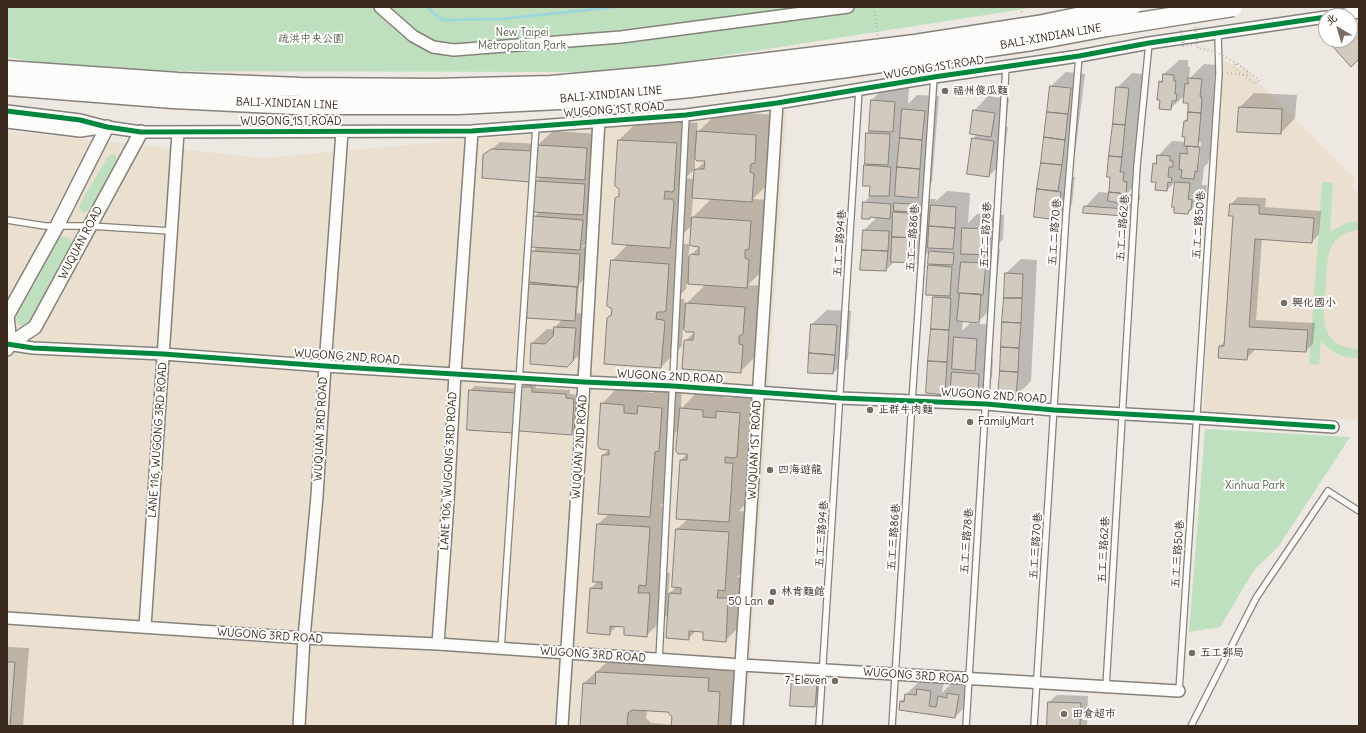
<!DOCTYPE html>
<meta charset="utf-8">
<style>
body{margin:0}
#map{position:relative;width:1366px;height:733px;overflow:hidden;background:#ede8e1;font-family:Delius,"LXGW WenKai TC",sans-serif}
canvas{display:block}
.frame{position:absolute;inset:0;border:8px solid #3b2a1e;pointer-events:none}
.north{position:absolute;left:1318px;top:8px;width:40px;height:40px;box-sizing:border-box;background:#fff;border:1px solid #b1aaa5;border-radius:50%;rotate:322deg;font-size:11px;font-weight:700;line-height:16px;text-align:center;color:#3b2a1e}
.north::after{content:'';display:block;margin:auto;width:14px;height:18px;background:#796c62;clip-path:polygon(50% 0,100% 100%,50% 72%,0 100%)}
</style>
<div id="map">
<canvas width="1366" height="733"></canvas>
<div class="frame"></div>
<div class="north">北</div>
</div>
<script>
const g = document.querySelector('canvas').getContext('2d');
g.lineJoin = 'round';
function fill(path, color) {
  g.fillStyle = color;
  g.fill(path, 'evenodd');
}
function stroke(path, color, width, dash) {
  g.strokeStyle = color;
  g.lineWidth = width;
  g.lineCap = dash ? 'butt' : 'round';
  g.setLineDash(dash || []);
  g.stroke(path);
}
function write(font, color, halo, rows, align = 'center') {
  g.font = font + ' Delius,"LXGW WenKai TC",sans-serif';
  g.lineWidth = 4;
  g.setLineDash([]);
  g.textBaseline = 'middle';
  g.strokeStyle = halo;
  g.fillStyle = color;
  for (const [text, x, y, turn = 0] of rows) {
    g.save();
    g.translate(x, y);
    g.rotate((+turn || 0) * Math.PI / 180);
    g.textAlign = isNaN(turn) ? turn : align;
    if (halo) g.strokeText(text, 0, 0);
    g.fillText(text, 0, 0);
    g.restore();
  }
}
fill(new Path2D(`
 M1222,59L1251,75L1356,179L1350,186L1359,194L1358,420L1203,412Z
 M787,111L746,726H7V131L263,158Z`), '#ebe0d0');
fill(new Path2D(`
 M7,7H1037L619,72L80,71L7,57Z
 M112,154L116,155L117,162L116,167L91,207L85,212H82L79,208L80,204L107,158Z
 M1322,182L1333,183L1330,232L1346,223L1359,221V230C1349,231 1338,235 1333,244C1326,255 1327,271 1326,283C1323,314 1317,347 1359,349V358C1340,358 1333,353 1321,341L1319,365L1309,364Z
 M61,237C68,236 71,238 72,245L28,323L25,326H21L17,323L16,318L58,240Z
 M1205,429L1350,437L1278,547L1254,570L1220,627L1189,632Z`), '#bfe0bf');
fill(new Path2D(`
 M1359,23V58L1328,40H1350V24Z
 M1179,60H1188V67H1190L1189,79L1204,64L1216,65L1214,82L1216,83L1212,133H1214L1212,156L1209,159L1208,163L1204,167L1202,185H1207L1206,194L1188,213L1173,206L1176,181L1167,190L1157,181L1154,164L1157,160L1158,156L1172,141L1186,142L1184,121L1188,118L1189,102L1185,95L1170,109L1160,82L1164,78V74ZM1199,142H1201L1199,164H1197Z
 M1066,72L1085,74L1072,177H1075L1072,204L1057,219L1035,216L1051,86Z
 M1132,73L1143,74L1135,158H1138L1137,167L1141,168L1140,178L1127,194L1140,195V200L1125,215L1085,207L1099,192L1110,193L1117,88Z
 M886,86L909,87L908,104L917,95L939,96L932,182L925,190L926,199H936L935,202L947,191L970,193L968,223L977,214L1004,215L1003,239L994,249H1000L997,279L995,281L993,307L979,321L963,320L962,331L970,323L992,325L986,359H993L992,377L972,397L952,386L945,394L933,297L937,294L929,266L932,263H929L930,250L918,262L895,261L886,270L861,269L864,230L877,217L871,216L870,218L864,203L870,196L871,185L865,166L868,163L867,133L870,130L871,101Z
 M1254,93L1297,95L1295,118L1281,133L1240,107Z
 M988,96L1009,99L1006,122L1001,126L1008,127L1003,161L989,176L973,139L977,134L974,111Z
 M719,111L777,115L772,180L753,199L772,200L767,266L748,285L766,286L761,351L740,372L684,342L695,332L686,331L683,328L682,346L661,367L605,363L608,318L612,314V261L628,244L616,198L620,194L619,140L640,119L698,123L697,133ZM695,158L706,160L695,171L694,181L693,179L685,178L695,169ZM693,197L712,198L691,219ZM692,225L700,246L688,258L690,244L674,243ZM687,283L706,284L685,305L684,299H676L686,289Z
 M553,131L601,134L595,234L582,247H587L585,278L579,284L577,313L590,314L588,346L573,361L532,343L547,329H555V327L562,320L529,284L532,282V252L538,246L534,217L540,211L536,181L541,176L484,156L500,142L539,144Z
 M1238,197L1266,198L1265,207L1321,211L1319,234L1312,242L1262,239L1256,320L1315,323L1313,344L1306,351L1254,348V351L1246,359L1219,357L1220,346L1225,341L1234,216L1231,204Z
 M1021,259L1037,260L1031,381L1016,396L1006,273Z
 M827,310L851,311L848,359L833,373L812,324Z
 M528,382L536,383V388L570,390V394L579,395L576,429L572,434L523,387Z
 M622,383L645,385L644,392L653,393L660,386L682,387L681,409L701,388L724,389L723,397L731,398L738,391L760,392L756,436L749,442L753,443L749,500L739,511L749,512L745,569L737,577L749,578L746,620L725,641L704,631H696L688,639L669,613L646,636L625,626H617L609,634L591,588L598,581V524L609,514L603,455L609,449L602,404ZM679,429L688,453L681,460L688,519L677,529V586L668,595L670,573L658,572L666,564L670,507L660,506L671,495L675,433Z
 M475,386L520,389L518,427L470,391Z
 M7,647L29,648L23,726H7Z
 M618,652L729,657L728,671L740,672L737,726H581L584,683ZM647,710L668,711L673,716L672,725L651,723L646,718Z
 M800,669L819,671L824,677L822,698L814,705L793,677Z
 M945,676L942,693L953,682L973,680L969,703L955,717L901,701L906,697V694L921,680Z
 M1057,695L1088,696L1087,726H1048L1049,702Z`), '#0003');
stroke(new Path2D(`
 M427,7L442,20L501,19L615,7`), '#9fd6d8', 3);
const building = new Path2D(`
 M1359,29V59L1351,67L1327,40H1350V30Z
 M1163,74L1174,75V81H1176L1175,94H1177L1176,101H1172L1171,110L1159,109L1160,100H1157L1159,81L1162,82Z
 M1188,78L1202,79L1200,97H1202L1201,113L1188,112V103H1183L1185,83L1188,84Z
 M1050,86L1071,88L1068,114L1047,112Z
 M1116,87L1129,88L1125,125L1113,124Z
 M871,100L895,102L893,132L869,131Z
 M1239,107L1282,109L1281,134L1237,132Z
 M902,109L925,111L922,140L900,138Z
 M973,110L995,113L991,137L970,134Z
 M1047,112L1068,114L1065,140L1044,137Z
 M1188,112L1201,113L1198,147L1184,146L1185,137H1182L1184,121H1187Z
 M1113,124L1125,125L1122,157L1109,156Z
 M697,131L756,135L755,163L751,164L750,172L754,174L752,202L692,198L694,170L697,169H704L705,161H697L695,159Z
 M866,133L890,134L888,165L865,164Z
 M1044,137L1065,140L1062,165L1041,163Z
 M900,138L922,140L920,169L897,167Z
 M972,138L994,141L989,177L967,174Z
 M618,140L677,143L674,191L672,192L665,191L664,199H672L674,202L670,248L612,244L615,198L619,196V189L615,186Z
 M537,145L587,148L585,180L535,177Z
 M1187,146L1200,147L1197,172L1195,171L1194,179L1181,178L1182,170L1179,169L1180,153L1187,154Z
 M492,149L533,151L530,182L482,178L483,155Z
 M1157,155L1170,156V161H1173V167H1169L1168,177L1172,178L1171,183L1168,182L1167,191L1155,190L1156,182H1151L1153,163L1156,164Z
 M1109,156L1122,157L1120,172H1124L1123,181L1127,182L1126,194L1109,192L1110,177H1107Z
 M1041,163L1062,165L1058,191L1037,189Z
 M864,165L891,167L889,196H869L870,186H863Z
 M897,167L920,169L918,198L895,196Z
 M535,181L585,184L583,215L533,212Z
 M1175,182L1190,183L1188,199L1192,200L1191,210H1189L1188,214L1174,213V207H1172Z
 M1037,189L1061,192L1058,220L1034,217Z
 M1109,192L1120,193V203L1108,201Z
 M863,202L891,204L890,219L870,217V219H862Z
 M894,203L914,204V212L894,211Z
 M1230,204L1259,205V214L1314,218L1312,243L1255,239L1249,327L1308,330L1306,352L1248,349L1247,360L1218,358L1219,346H1224L1233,216H1229Z
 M931,205L956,207L955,228L929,226Z
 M1084,206L1126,209L1125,216L1083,213Z
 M893,212L921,214L920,238L892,237Z
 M533,216L583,220L580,250L531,247Z
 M692,217L751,221L749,249L745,250V258L749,260L747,288L688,284L689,256L691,254L699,255V247L692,246L690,245Z
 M929,226L955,228L953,249L928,248Z
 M962,228L990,229L989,255L961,254Z
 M863,230L889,231L888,251L862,250Z
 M892,237L920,238L919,263L891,262Z
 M862,250L888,251L886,271L860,270Z
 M531,251L580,254L578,287L529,282Z
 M929,251L954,253L953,265L928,264Z
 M611,260L669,264L666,311L664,312H657L656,319L663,320L665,322L661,368L604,364L607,318L609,316H611L612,309L607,306Z
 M961,262L986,263L983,295L958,293Z
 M928,265L952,267L950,296L926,295Z
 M1005,273L1023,274L1022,298H1004Z
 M529,284L577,287L575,321L526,318Z
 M960,293L981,294L979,323L957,321Z
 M933,297L951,298L949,330L931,329Z
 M1004,298H1022L1021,323L1002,322Z
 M686,303L745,307L743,334L739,336V344L743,345L741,373L682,369L684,341L685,340H693L694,332H686L684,330Z
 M1002,322L1021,323L1019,348L1001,347Z
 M811,324L837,325L835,355L809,353Z
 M554,327L576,328L573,361L567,367L530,364L531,343L545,344L553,336Z
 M931,329L949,330L947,362L928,361Z
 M954,337L977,339L975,371L952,369Z
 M1001,347L1019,348L1018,372L1000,371Z
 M809,353L835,355L833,374L808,373Z
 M928,361L947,362L945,395L926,393Z
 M1000,371L1018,372L1016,397L998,396Z
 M952,372L979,374L978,393L972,398L950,397Z
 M522,387H532V392L566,394V398L574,399L572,435L519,431Z
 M469,390L516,393L514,433L467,430Z
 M601,403L624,405V413L637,414L638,406L662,408L659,451L655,452L650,517L598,514L602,455H609V450L600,449L598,446Z
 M680,408L703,410V417L716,418V411L740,413L737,456L735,458L725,457V463H733L729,522L676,519L680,460H687V454H678L676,451Z
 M597,524L650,527L646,586L639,585L638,593H650L647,637L624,635V627L610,626V635L587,633L590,588L602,589V582H593Z
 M676,529L729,532L725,591L718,590L717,598H728L726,642L703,640V632L689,631V640L666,638L669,593L681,594V588L672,587Z
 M7,662H15L10,726H7Z
 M596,672L709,678L708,691L720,692L718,726H671L672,717L668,712L632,710L628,713L627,726H580L583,683L595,684Z
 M792,676L811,678L817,684L815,707L790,706Z
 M917,689L931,691L929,706L936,707L938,696L947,698V693L959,695L955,718L899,710L900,701L904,702L905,694L916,695Z
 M1048,702L1081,703L1080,726H1047Z`);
fill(building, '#d2cabe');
stroke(building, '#86817b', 1);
const service = new Path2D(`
 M7,220L45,226H90L171,231
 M501,649L536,126
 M659,660L686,115
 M1106,687L1137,166L1149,43
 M1179,691L1219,73L1218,34
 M819,726L859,89
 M892,726L912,401L934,77
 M966,726L1006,67
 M1034,726L1066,214L1079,56
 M1191,726L1256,598L1328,491L1359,511`);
const minor = new Path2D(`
 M380,7L413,36L433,47L454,50L621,37L848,7
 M1333,16L1359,12
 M7,111L80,120L107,127L141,132L472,131L686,115L777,103L934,77L1079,56L1149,43L1326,17
 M7,122L80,131L101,128
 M7,344L33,348L163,354L325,366L584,382L673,386L840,398L986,404L1054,410L1197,418L1333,427
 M7,618L304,638L438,644L742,665L1179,691
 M145,627L178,132
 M438,644L448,502L455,374L472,131
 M299,726L304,638L317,496L325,366L342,132
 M562,726L584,382L599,120
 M737,726L777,103`);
const tertiary = new Path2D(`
 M10,344L7,316L57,226L107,127
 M7,349L10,344L35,327L141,132`);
stroke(service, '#86817b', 8);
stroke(minor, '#86817b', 14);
stroke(tertiary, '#86817b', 16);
stroke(new Path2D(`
 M874,7L878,36
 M1021,7L1022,14
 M1227,73L1247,75L1249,73`), '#b7b4b1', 2, [1, 3]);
stroke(service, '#fcfcfa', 5.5);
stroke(minor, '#fcfcfa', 11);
stroke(tertiary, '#fcfcfa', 13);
const trunkBridge = new Path2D(`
 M7,70L178,82L301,87L435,88L551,85L662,75L915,44L1038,25L1106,11L1131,7
 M7,86L173,99L295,105H458L580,99L691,88L847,68L1032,41L1107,27L1233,7`);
stroke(trunkBridge, '#86817b', 21, []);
stroke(new Path2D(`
 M1195,27L1198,49C1216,47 1245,69 1259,80L1255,84L1233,67L1236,63L1249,73
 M1181,30L1183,46L1197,44`), '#b7b4b1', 2, [1, 3]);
stroke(trunkBridge, '#fcfcfa', 18);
stroke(new Path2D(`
 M7,111L80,120L107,127L141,132L472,131L686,115L777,103L934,77L1079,56L1149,43L1326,17
 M7,344L33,348L163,354L325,366L584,382L673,386L840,398L986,404L1054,410L1197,418L1333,427`), '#00873e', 5);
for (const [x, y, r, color] of [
 [945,91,4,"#796c62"],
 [1284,303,4,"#796c62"],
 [870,410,4,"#796c62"],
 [970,422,4,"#796c62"],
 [770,470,4,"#796c62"],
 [773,592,4,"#796c62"],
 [771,602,4,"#796c62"],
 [1192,653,4,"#796c62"],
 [835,681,4,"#796c62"],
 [1064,714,4,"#796c62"]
]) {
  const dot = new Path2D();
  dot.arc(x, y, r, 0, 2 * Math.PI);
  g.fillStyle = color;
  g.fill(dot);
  stroke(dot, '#fff', 1.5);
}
write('11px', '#585f46', '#fff', [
 ["New Taipei",522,33],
 ["Metropolitan Park",522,46],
 ["疏洪中央公園",311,39],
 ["Xinhua Park",1255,486]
]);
write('11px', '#3b2a1e', '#fff', [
 ["BALI-XINDIAN LINE",1051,37,-10],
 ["WUGONG 1ST ROAD",934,68,-9],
 ["BALI-XINDIAN LINE",611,95,-5],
 ["BALI-XINDIAN LINE",287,104,2],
 ["WUGONG 1ST ROAD",614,110,-4],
 ["WUGONG 1ST ROAD",291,122],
 ["五工二路50巷",1199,225,-86],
 ["五工二路62巷",1123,228,-86],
 ["五工二路70巷",1055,232,-86],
 ["五工二路78巷",986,235,-87],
 ["五工二路86巷",913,238,-86],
 ["WUQUAN ROAD",81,243,-62],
 ["五工二路94巷",840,243,-86],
 ["WUGONG 2ND ROAD",347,357,4],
 ["WUGONG 2ND ROAD",670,377,3],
 ["WUGONG 2ND ROAD",994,396,4],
 ["WUQUAN 3RD ROAD",321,429,-87],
 ["LANE 116, WUGONG 3RD ROAD",158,440,-86],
 ["WUQUAN 2ND ROAD",580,447,-86],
 ["WUQUAN 1ST ROAD",755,450,-87],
 ["LANE 106, WUGONG 3RD ROAD",449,471,-87],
 ["五工三路94巷",822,534,-86],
 ["五工三路86巷",894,537,-86],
 ["五工三路78巷",967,541,-86],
 ["五工三路70巷",1036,546,-86],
 ["五工三路62巷",1104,550,-87],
 ["五工三路50巷",1178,554,-86],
 ["WUGONG 3RD ROAD",270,636,4],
 ["WUGONG 3RD ROAD",593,655,4],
 ["WUGONG 3RD ROAD",916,676,4]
]);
write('11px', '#3b2a1e', '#fff', [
 ["福州傻瓜麵",953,91],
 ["興化國小",1292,303],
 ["正群牛肉麵",878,410],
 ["FamilyMart",978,422],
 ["四海遊龍",778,470],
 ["林肯麵館",781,592],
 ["50 Lan",763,602,"right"],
 ["五工郵局",1200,653],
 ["7-Eleven",827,681,"right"],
 ["田倉超市",1072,714]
], 'left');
</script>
